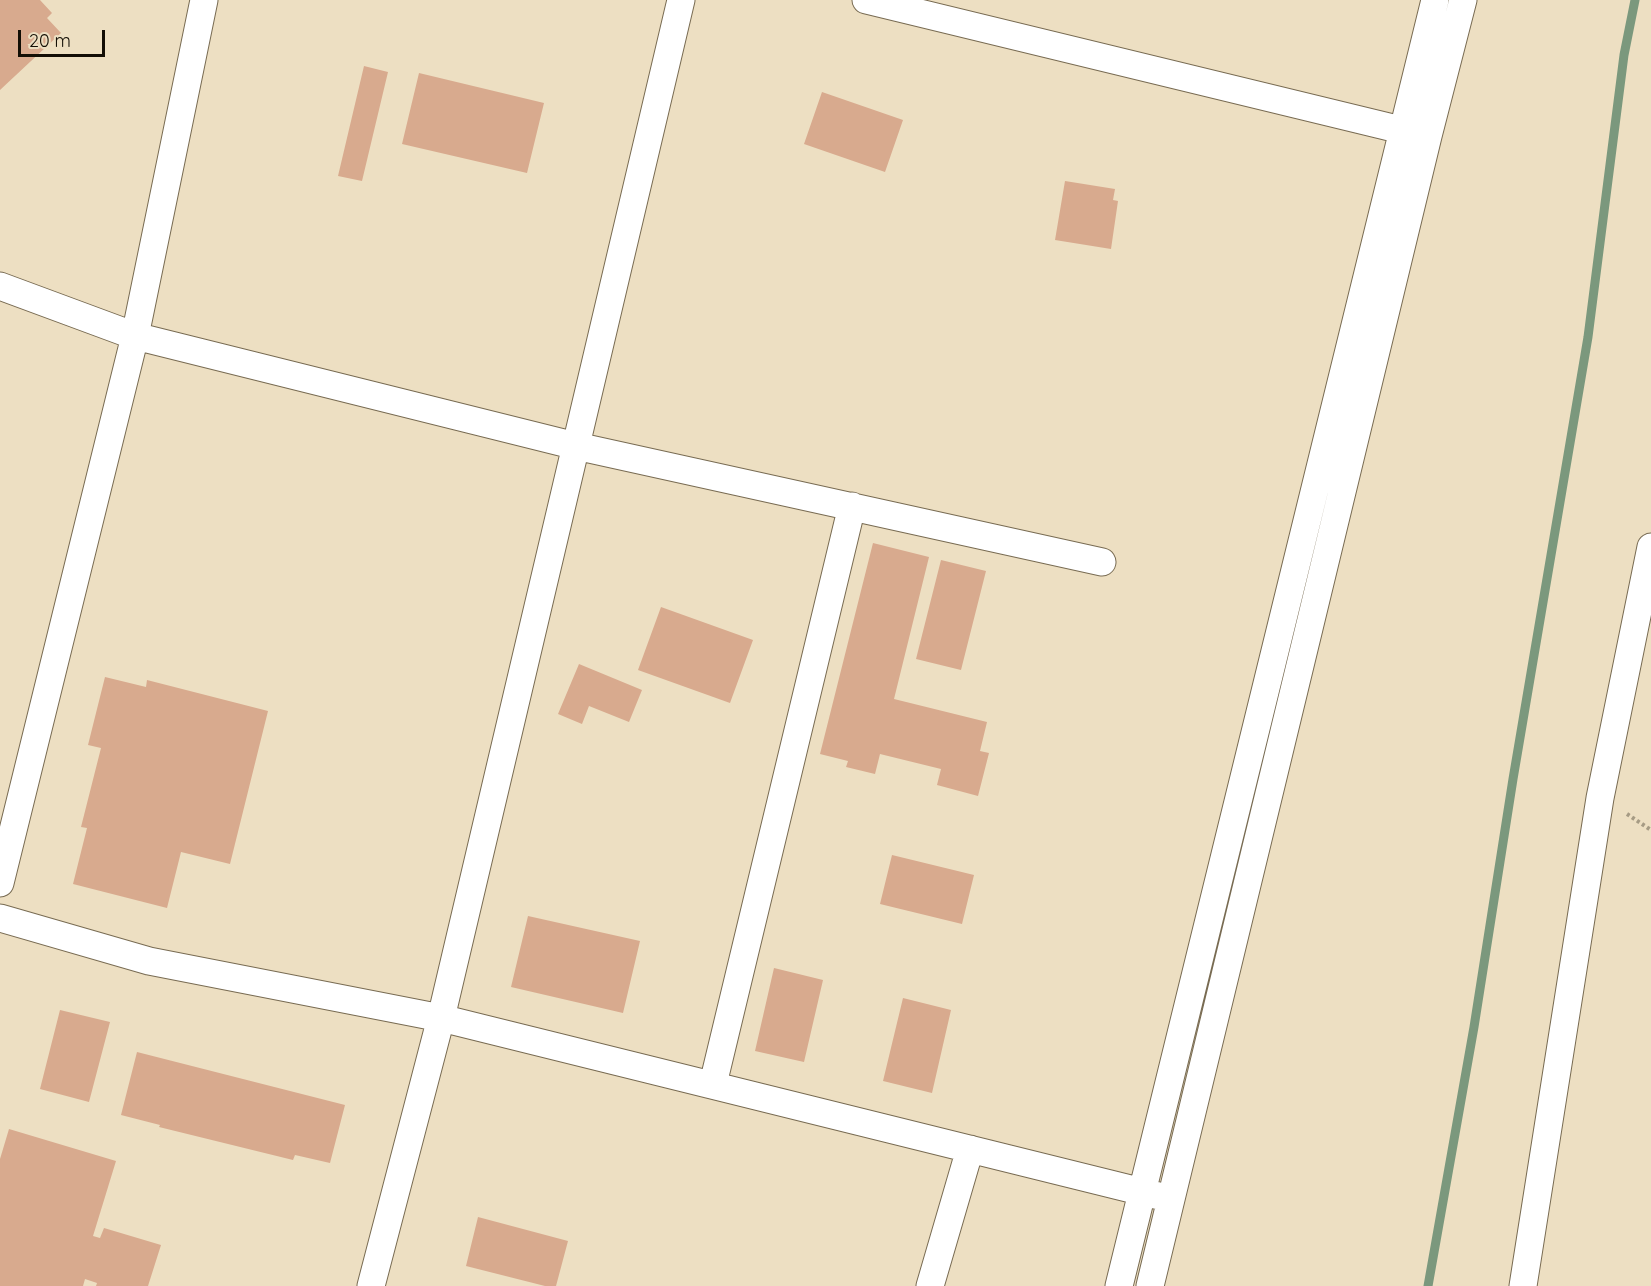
<!DOCTYPE html>
<style>
body{margin:0}
#map{position:relative;width:1651px;height:1286px;overflow:hidden;background:#eddfc2;font-family:Quicksand,sans-serif}
canvas{display:block}
.scale{position:absolute;left:18px;top:30px;width:87px;height:27px;box-sizing:border-box;border:3px solid #130e05;border-top:0;padding-left:8px;font-size:18px;line-height:21px;white-space:nowrap;color:#130e05;-webkit-text-stroke:4px #eddfc2;paint-order:stroke}
</style>
<div id="map">
<canvas width="1651" height="1286"></canvas>
<div class="scale">20 m</div>
</div>
<script>
const g = document.querySelector('canvas').getContext('2d');
g.lineJoin = 'round';
function stroke(path, color, width, dash) {
  g.strokeStyle = color;
  g.lineWidth = width;
  g.lineCap = dash ? 'butt' : 'round';
  g.setLineDash(dash || []);
  g.stroke(path);
}
function fill(path, color) {
  g.fillStyle = color;
  g.fill(path, 'evenodd');
}
stroke(new Path2D(`
 M1428,1286L1474,1027L1513,779L1588,337L1624,55L1635,0`), '#7b987d', 9);
fill(new Path2D(`
 M0,0H40L52,13L47,18L61,33L0,90Z
 M364,66L388,72L362,181L338,176Z
 M419,73L544,103L527,173L402,144Z
 M822,92L903,120L885,172L804,144Z
 M1065,181L1115,189L1113,200L1118,201L1111,249L1055,240Z
 M873,543L929,557L894,699L987,722L980,751L989,753L978,796L937,785L941,769L880,754L875,774L846,767L848,761L820,754Z
 M941,560L986,571L961,670L916,659Z
 M661,607L753,640L730,703L638,670Z
 M579,664L642,690L629,722L589,706L582,724L558,714Z
 M105,677L146,687L147,680L268,711L230,864L181,852L167,908L73,884L87,828L81,827L101,748L88,745Z
 M892,855L974,875L962,924L880,904Z
 M528,916L640,941L623,1013L511,987Z
 M774,968L823,980L804,1062L755,1051Z
 M903,998L951,1010L932,1093L883,1081Z
 M60,1010L110,1022L89,1102L40,1089Z
 M137,1052L345,1105L330,1163L295,1155L293,1160L159,1127L160,1125L121,1115Z
 M9,1129L116,1161L93,1236L100,1238L104,1228L161,1245L148,1286H96L97,1283L85,1279L83,1286H0V1159Z
 M478,1217L568,1241L556,1286H545L466,1266Z`), '#d8aa8e');
const street = new Path2D(`
 M866,0L1418,134
 M0,286L135,336L576,446L1102,562
 M0,883L135,336L204,0
 M0,918L149,961L441,1018L1159,1196
 M713,1084L852,506
 M371,1286L441,1018L681,0
 M930,1286L970,1149
 M1119,1286L1435,0
 M1150,1286L1428,136L1463,0
 M1523,1286L1600,798L1651,547`);
stroke(street, '#786b52', 29);
stroke(new Path2D(`
 M1627,814L1651,830`), '#a69b84', 4, [3, 3]);
stroke(street, '#fff', 27);
</script>
